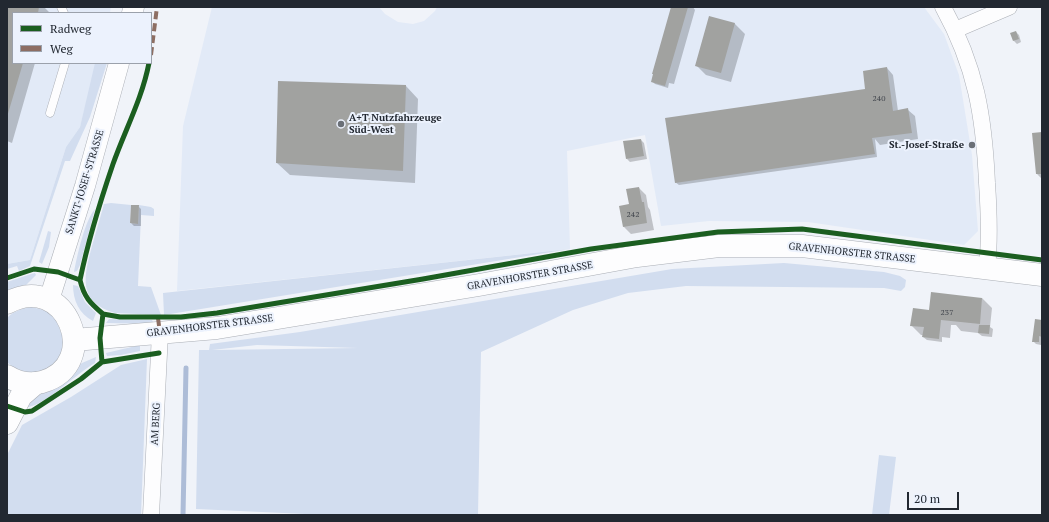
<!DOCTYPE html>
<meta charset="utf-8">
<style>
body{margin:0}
#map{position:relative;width:1049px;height:522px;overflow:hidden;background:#f0f3f9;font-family:"PT Serif",serif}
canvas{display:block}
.frame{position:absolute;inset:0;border:8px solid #222831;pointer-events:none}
.legend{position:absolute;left:12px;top:12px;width:140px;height:52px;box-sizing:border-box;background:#ecf2fd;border:1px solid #9ba1ab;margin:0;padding:5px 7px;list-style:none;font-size:12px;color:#222831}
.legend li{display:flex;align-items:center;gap:8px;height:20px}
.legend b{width:20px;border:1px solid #9ba1ab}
.scale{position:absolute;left:907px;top:492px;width:52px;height:18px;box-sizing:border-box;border:2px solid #222831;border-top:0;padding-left:5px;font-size:12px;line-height:14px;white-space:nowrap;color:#222831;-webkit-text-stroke:3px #ecf2fd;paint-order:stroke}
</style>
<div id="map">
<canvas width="1049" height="522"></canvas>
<div class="frame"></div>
<ul class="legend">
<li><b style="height:5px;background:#1b5e20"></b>Radweg</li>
<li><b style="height:5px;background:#8d6e63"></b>Weg</li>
</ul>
<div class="scale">20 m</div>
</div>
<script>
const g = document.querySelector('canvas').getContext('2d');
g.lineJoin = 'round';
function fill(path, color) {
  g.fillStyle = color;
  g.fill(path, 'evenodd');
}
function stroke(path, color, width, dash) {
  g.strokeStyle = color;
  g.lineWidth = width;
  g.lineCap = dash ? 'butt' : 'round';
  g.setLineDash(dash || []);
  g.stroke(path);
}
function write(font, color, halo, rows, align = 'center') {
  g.font = font + ' "PT Serif",serif';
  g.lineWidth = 4;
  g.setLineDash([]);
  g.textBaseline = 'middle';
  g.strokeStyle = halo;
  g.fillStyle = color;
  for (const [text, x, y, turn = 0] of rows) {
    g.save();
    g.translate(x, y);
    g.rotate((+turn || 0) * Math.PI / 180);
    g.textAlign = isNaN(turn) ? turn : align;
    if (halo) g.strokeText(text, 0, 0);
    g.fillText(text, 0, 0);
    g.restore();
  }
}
fill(new Path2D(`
 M7,7H111L110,13H13V63H97L80,127L66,147L30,260L7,264Z
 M212,7H379L385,14L398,22L413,24L424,21L435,11L437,7H924L944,34L959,75L972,155L978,231L964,245L808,222L709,221L661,226L645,135L567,151L570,249L177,291L183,126Z`), '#e2eaf7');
fill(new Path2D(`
 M95,63H107L90,117L70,161H65L30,266L19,271L17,266L7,269V264L30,260L66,147L80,127Z
 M111,203L131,205L130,223L138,224L139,205L151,207L154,209V216L141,215L138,286L151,287L161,315L115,313C77,302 84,276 92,246C96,232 100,218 104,204Z
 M95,209L80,265L77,271L74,272C77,256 85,220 95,209Z
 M48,231L51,232L49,247L42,264L39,262Z
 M570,249L164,315L163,293Z
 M784,263L884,272L900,276L906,280L905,287L901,291L884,288L686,286L628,293L573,310L481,352L478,515H327L196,509L199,350H209L210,344L300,332L672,269ZM257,345L358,348H359L212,350Z
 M35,273L36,275L25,286L7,293V282L31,274Z
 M73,285L78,286L85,302L96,313L93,321C79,314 73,300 73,285Z
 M31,307C47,310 55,313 60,330C61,333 64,338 64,342C64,347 61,354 58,359C45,377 22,376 7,362V318C14,311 21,309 31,307Z
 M109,319L150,320H152L154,324L106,323Z
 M140,345V351L121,355L107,356L106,353Z
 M96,357L95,363C79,371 42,409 25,407L27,403L82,363Z
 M147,359L141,515H7V455L22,425L71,397L121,365Z
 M879,455L896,457L889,515H872Z`), '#d2ddef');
fill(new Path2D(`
 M7,7H44L50,13H13V63H35L12,143L7,141Z
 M672,7H693L695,10L674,84L669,83L668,88L655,84L652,81Z
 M710,17L735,24L745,34L731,82L706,75L696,65Z
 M1016,32L1019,35L1021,42L1017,44L1014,41Z
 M887,68L893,75L898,111L908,110L915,116L918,139L880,145L875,139L877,157L679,185L675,182L865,90Z
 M406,86L418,99L415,183L290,175L277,163Z
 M1042,133V179L1037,174L1033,134Z
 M641,140L644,143L647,159L630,162L627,159Z
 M639,188L646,195L648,207L650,210L654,230L631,234L624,227L621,207L630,205Z
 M138,206L141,209V226H134L131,223Z
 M982,298L992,308L990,327L993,329L992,337L982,336L978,333L961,331L956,325H951L950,338L942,337V342L927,340L923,337L924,335H921L911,325L930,311Z
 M1042,321V341L1041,345L1036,344L1033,341Z`), '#0003');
stroke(new Path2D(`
 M183,515L186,368`), '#adbcd7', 5);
fill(new Path2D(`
 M7,7H39L38,13H13V63H23L7,117Z
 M671,7H688L665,86L651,82L653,74H652Z
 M709,16L735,23L721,73L695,66Z
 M1016,31L1019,39L1013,41L1010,33Z
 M887,67L893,111L908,108L912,133L872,138L875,154L675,183L665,118L865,89L863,71Z
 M278,81L406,85L403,171L276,163Z
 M1042,132V174H1036L1032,133Z
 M641,139L644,156L626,159L623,141Z
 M639,187L642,202H644L647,223L623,227L619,206L629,204L626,189Z
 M131,205H139L138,224L130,223Z
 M931,292L982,298L980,324L941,320L939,339L922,337L924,327L910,326L913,308L929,310Z
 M1035,319L1042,320V337L1039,336V342H1032Z
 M979,325H990L989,334L978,333Z`), '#a1a2a0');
const service = new Path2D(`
 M61,7L64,13
 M50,113L65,63`);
const minor = new Path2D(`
 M943,7C976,67 984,116 987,183C989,212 990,240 987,269
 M955,30L1009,7
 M151,515L160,333`);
const tertiary = new Path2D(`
 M132,13L134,7
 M49,300L85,186L119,63`);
const secondary = new Path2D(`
 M7,303C66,270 104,364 42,382C30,385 18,383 7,376
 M74,340L217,328L479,285L637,256L719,246H802L1042,275`);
const motorway = new Path2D(`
 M7,423L21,396L36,383`);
stroke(service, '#aaaeb5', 9);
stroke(minor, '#aaaeb5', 17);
stroke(tertiary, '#aaaeb5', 21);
stroke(secondary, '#aaaeb5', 23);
stroke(motorway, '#aaaeb5', 23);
stroke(service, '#fdfdfe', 8);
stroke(minor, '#fdfdfe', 16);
stroke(tertiary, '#fdfdfe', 20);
stroke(secondary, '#fdfdfe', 22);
stroke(motorway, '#fdfdfe', 22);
stroke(new Path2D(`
 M151,55L157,7
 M158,318L160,333`), '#8d6e63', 4, [8, 4]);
stroke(new Path2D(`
 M7,278L34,269L58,272L80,280C84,297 90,303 103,314L100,338L102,362L81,379L32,411L25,412L7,406
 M80,280C88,241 100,202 113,164C125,130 142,99 149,63
 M103,314L120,317H181L217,313L423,279L591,249L718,232L802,229L1042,260
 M102,362L159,353`), '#1b5e20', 5);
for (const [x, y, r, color] of [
 [341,124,4,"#6a6f77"],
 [972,145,4,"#6a6f77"]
]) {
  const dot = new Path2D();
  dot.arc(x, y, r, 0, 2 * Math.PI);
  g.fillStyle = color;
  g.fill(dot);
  stroke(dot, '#ecf2fd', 1.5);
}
write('8px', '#42464d', null, [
 ["240",879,99],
 ["242",633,215],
 ["237",947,313]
]);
write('bold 10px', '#222831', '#ecf2fd', [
 ["A+T Nutzfahrzeuge",349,118],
 ["Süd-West",349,130],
 ["St.-Josef-Straße",964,145,"right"]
], 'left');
write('10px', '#222831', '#ecf2fd', [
 ["SANKT-JOSEF-STRASSE",85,182,-73],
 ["GRAVENHORSTER STRASSE",852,253,6],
 ["GRAVENHORSTER STRASSE",530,276,-10],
 ["GRAVENHORSTER STRASSE",210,326,-7],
 ["AM BERG",156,424,-87]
]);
</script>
